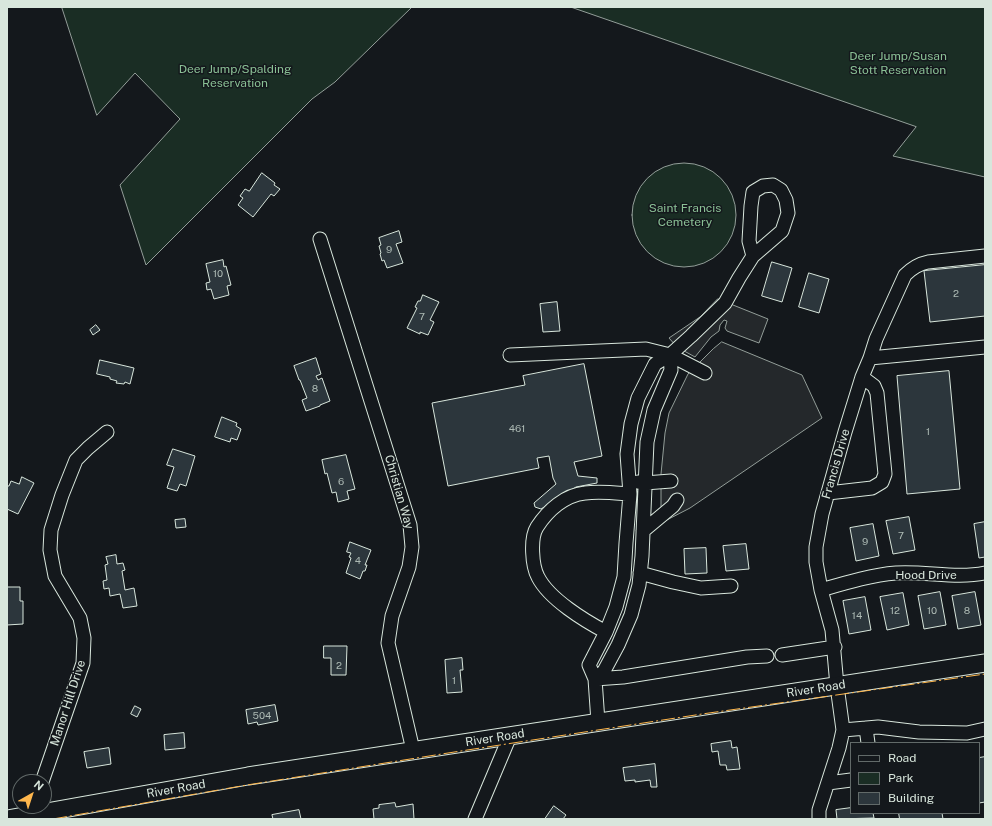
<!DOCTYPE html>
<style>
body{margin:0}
#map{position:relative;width:992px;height:826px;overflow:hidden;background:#14181c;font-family:"Public Sans",sans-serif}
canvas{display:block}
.frame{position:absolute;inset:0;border:8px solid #d8e6dc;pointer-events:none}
.legend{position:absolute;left:850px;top:742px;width:130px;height:72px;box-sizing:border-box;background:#14181c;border:1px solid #626a69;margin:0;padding:5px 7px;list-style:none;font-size:12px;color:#d8e6dc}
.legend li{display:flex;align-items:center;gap:8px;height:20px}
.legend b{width:20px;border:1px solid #626a69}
.north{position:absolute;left:12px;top:774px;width:40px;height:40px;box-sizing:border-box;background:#14181c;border:1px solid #626a69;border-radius:50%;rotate:39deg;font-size:11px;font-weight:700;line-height:16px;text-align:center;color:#d8e6dc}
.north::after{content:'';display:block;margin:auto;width:14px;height:18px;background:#ffb74d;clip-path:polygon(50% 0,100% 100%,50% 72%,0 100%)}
</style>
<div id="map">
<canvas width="992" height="826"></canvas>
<div class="frame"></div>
<ul class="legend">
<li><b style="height:5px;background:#14181c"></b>Road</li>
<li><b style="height:11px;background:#1a2d24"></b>Park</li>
<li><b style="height:11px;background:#2c363c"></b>Building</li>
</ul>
<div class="north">N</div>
</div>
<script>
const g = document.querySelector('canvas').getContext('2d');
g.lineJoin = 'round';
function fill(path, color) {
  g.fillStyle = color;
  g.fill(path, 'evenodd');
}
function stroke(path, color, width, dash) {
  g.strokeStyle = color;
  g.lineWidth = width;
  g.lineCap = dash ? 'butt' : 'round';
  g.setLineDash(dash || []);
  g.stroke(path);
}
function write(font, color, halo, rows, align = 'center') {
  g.font = font + ' "Public Sans",sans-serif';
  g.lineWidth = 3;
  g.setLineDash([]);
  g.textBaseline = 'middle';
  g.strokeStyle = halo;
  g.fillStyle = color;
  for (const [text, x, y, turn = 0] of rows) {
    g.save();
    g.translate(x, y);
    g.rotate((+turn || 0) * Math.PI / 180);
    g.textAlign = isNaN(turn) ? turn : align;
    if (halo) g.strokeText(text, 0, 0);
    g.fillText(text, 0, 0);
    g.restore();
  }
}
const green = new Path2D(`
 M62,7H412L335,82L312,99L146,265L120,185L180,119L135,73L97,115Z
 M571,7H985V177L893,156L916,127Z
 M632 215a52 52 0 1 1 104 0a52 52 0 1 1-104 0Z`);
fill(green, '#1a2d24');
stroke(green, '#939e99', 1);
const parking = new Path2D(`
 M718,299L768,319L759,343L727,331L725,328L727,321L724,320L720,325L719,331L711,337L695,357L677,347L669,338L700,317Z
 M722,342L802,375L822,418L690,508L661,523V474L665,433L669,413L688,374L713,349Z`);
fill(parking, '#24282b');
stroke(parking, '#939e99', 1);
const building = new Path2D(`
 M262,173L275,183L274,185L280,189L274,196L271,194L253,217L238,205L243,198L240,196L245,189L249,191Z
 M399,231L402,242L396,244L403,263L387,268L384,260L382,261L380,254L381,253L379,246L381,245L379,238Z
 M223,260L224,267L226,266L231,285L227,286L229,295L214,299L211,289L207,290L206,283L210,282L206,264Z
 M772,262L792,268L782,302L762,296Z
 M985,265V316L930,322L924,271Z
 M809,273L829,279L819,313L799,307Z
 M423,295L439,302L430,320L434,322L428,335L420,332V334L407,328L417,308L415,307L418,301H420Z
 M557,302L560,331L543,332L540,304Z
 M96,325L100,330L93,335L90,330Z
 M316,358L321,374L316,376L318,380L322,378L330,401L320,405V406L306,411L302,400L307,398L300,380H299L294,366Z
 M100,360L134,368L130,384L125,382L124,384L116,383L117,381L110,379V377L97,374Z
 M584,364L602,456L574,462L578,476L597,478V483L576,487L541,509L535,507L534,503L556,484L553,478L549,456L537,458L539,468L448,486L432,403L525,385L523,376Z
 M949,371L960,489L907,494L897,376Z
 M222,417L237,423L236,426L241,429L237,440L231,438L230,442L215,437Z
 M173,449L195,456L186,486L180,484L177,491L167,488L174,467L167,465Z
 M346,455L355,489L347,491L349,499L338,502L336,492L332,493L327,473L325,474L322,460Z
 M22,477L34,483L18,514L7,509V486H9L11,481L19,484Z
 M909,517L915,550L893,554L886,521Z
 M185,519L186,527L176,528L175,520Z
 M985,522V557L979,558L974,524Z
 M873,524L879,556L856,561L850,528Z
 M350,542L371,550L365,565H367L365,571H363L360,579L346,573L351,558L349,557L351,553L347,552Z
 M746,544L749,569L726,571L723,546Z
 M706,548L707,573L685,574L684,549Z
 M116,555L117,564L123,563L125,570L122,571L125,590L134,588L137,606L123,608L120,594L110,596L109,588L104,589L103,581L107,580L105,565L108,564L106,557Z
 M7,587H20V601H23V624L7,625Z
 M940,592L946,625L924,629L918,596Z
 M975,592L981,625L958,629L952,596Z
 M903,593L909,625L887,630L880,597Z
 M865,597L871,630L849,634L843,601Z
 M324,646H347L346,675H331V658H324Z
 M462,658L463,670H460L462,692L447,693L445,660Z
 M275,705L278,721L258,725L257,722L248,724L246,710Z
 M135,706L141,709L137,717L131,714Z
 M184,733L185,748L165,750L164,735Z
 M731,741L732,748L737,747L740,769L727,770L726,765H720L718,751L712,752L711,744Z
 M109,748L111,764L87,768L84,752Z
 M985,757V802L979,803V758Z
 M655,764L657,787H651L650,780L635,782V780L625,781L623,768Z
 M395,803L396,807L413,804L414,819H374L373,809L379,808V805Z
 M554,806L566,815L563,819H545Z
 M851,808V813H873L874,818L837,819L836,810Z
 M299,810L301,819H273L272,815Z
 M899,813H942L943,819H900Z`);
fill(building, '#2c363c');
stroke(building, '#d8e6dc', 1);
const minor = new Path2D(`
 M320,239L410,525L412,547L409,567L392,616L388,643L413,750
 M510,355L646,349L670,355L705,373
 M870,358L876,339L905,275C912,268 918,264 928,262L985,256
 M638,482L645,483L671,481
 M828,493L872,488L882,482L885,474L877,393L874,386L862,377
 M643,531L673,506L677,500
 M640,573L673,582L701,588L731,586
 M821,590C845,583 871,575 896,573C926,571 956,579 985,573
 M606,632C585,621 549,599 538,577C532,566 530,538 537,527C548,510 565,495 585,493C600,491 616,493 630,494
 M782,655L835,647
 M595,679L604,671L618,645L631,615L639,585L642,556L647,442L654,410L671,370L670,355
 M595,679L623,677L747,657L767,656
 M598,722L595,679L589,665L606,632L616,607L624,577L626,543L630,494L627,454L631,424L638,398L655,364L670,355L691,336L725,303L739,278L753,256L782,231L788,213L786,200L781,190L773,185L763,186L753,192L751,206L749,241L753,256
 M866,728L868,743
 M843,730L878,727L919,732L967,733L985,729
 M42,782L83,663L84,638L80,618L55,576L50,550L51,530L62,495L76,460L88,448L107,432
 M828,783L851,780
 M475,819L510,736
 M819,819V810L839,748L843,730L837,686L832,630L821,590L816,562V547L822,514L845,432L862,377L870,358L985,347`);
const major = new Path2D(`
 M7,819L248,776L985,663`);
stroke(minor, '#d8e6dc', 15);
stroke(major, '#d8e6dc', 19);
stroke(minor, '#14181c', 13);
stroke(major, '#14181c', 17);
stroke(new Path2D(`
 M53,819L247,785L448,753L702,714L985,674`), '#ffb74d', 1, [14, 3, 2, 3]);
write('10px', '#adbab4', null, [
 ["9",389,250],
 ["10",218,274],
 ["2",956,294],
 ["7",422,317],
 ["8",315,389],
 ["461",517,429],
 ["1",928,432],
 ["6",341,482],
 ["7",901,536],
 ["9",865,542],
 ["4",358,561],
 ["12",895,611],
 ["10",932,611],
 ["8",967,611],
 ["14",857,616],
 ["2",339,666],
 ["1",454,681],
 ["504",262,716]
]);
write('12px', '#8ac095', '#14181c', [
 ["Deer Jump/Susan",898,56],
 ["Stott Reservation",898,70],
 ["Deer Jump/Spalding",235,69],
 ["Reservation",235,83],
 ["Saint Francis",685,208],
 ["Cemetery",685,222]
]);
write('12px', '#d8e6dc', '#14181c', [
 ["Francis Drive",836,464,-74],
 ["Christian Way",399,492,74],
 ["Hood Drive",926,575],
 ["River Road",816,689,-9],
 ["Manor Hill Drive",68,703,-72],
 ["River Road",495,738,-9],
 ["River Road",176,789,-10]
]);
</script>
